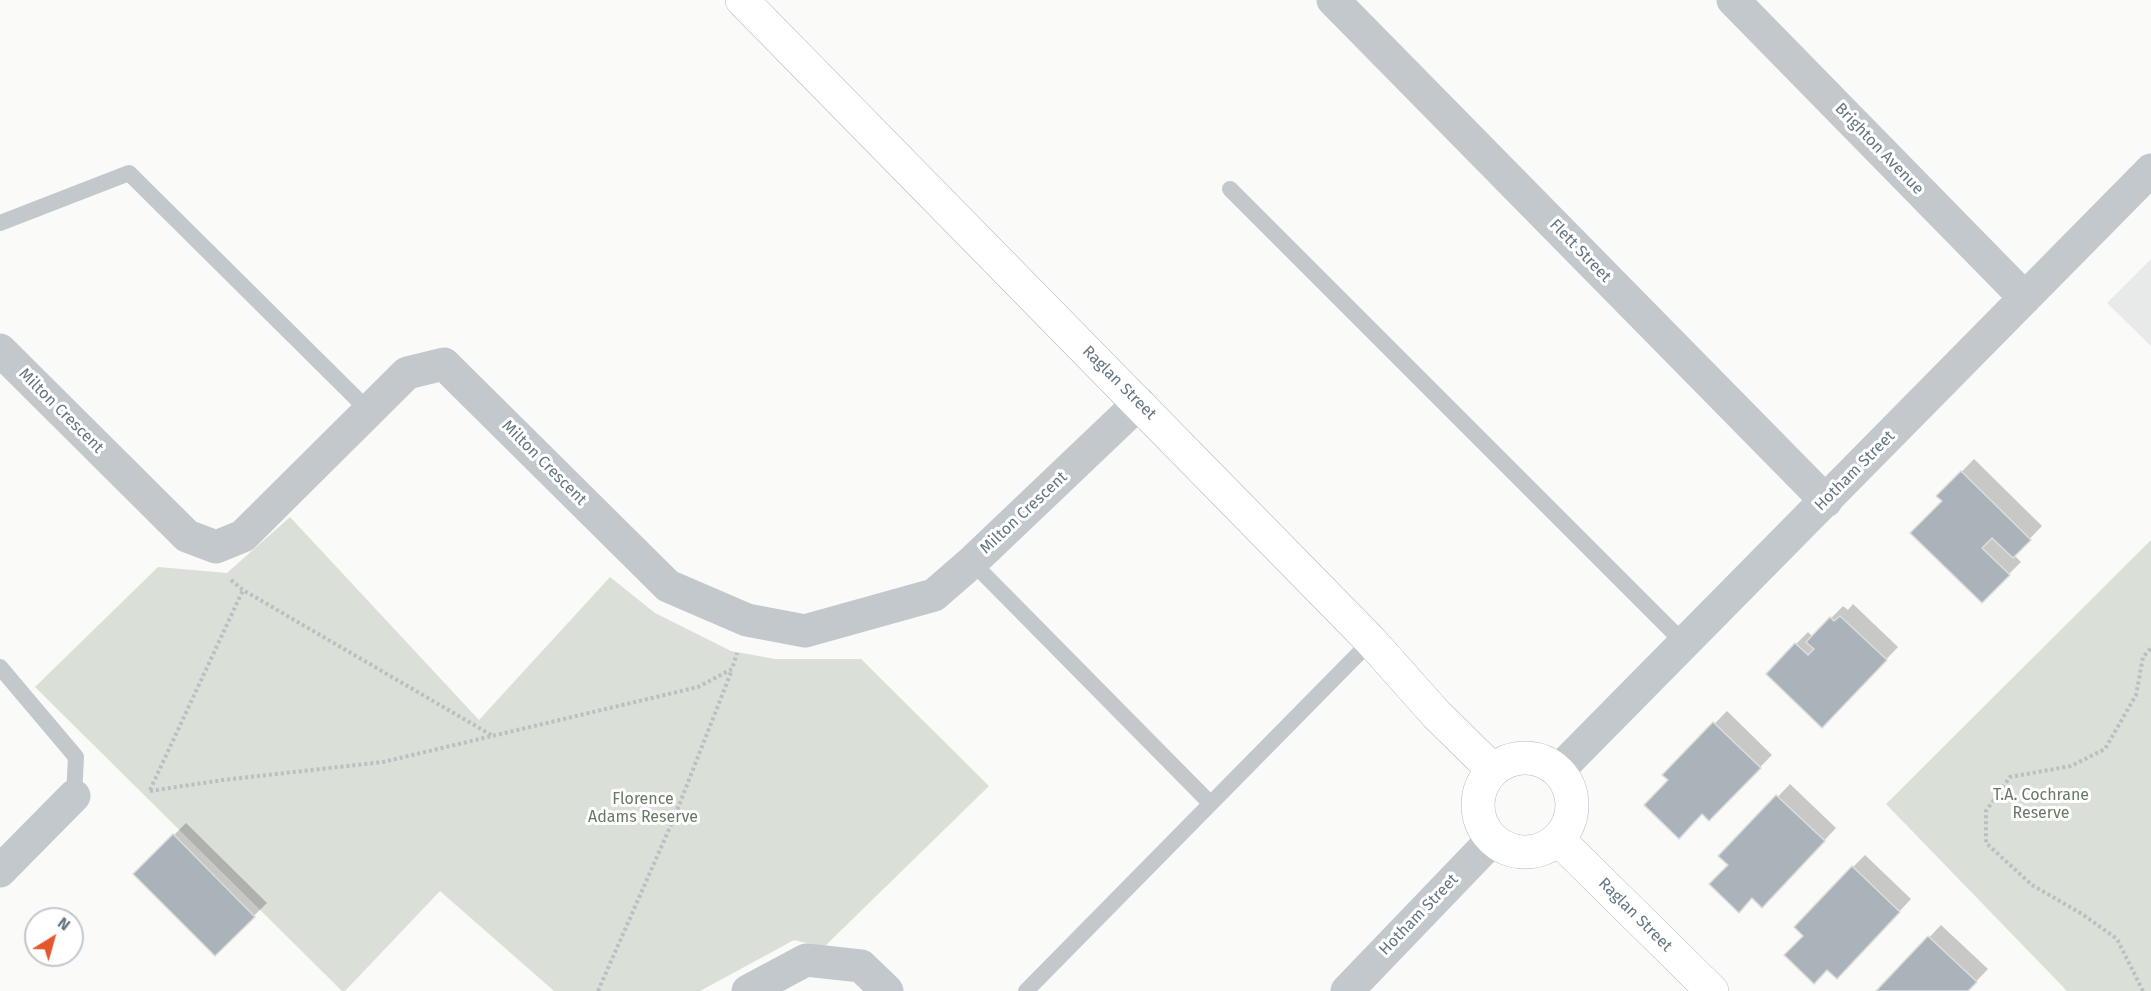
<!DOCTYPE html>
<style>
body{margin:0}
#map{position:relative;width:2151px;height:991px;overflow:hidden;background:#fafaf8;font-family:"Fira Sans",sans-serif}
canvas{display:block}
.north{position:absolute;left:24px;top:907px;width:60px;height:60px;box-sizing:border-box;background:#fff;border:2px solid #c1c8cd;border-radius:50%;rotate:37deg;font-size:16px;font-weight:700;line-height:24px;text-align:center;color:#657683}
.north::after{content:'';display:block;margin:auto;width:21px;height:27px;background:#e4572e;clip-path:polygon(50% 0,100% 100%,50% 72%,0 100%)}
</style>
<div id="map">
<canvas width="2151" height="991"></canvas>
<div class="north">N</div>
</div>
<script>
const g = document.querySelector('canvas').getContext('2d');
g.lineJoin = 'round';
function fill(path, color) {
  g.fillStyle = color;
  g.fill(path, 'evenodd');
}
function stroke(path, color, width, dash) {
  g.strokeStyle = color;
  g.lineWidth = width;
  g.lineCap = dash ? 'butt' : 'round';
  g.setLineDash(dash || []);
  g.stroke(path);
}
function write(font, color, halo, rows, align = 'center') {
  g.font = font + ' "Fira Sans",sans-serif';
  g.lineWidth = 6;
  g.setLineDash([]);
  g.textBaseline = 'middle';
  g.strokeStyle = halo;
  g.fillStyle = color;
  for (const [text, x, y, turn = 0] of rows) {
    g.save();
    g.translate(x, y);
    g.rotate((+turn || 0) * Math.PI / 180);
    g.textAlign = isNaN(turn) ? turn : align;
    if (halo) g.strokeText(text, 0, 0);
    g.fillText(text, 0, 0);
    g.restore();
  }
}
fill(new Path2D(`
 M2151,259V346L2107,303Z`), '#e8e9e9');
fill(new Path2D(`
 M290,517L479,720L610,577L655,613L731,651L775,659H861L989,786L824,947L794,940L700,991H554L440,891L345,991H342L35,687L158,567L227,573Z
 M2151,540V991H2067L1886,804Z`), '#dadfd7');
fill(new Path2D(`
 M1974,459L2042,526L2014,555L2021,562L1982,601L1944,501L1938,496Z
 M1853,604L1898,647L1835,713L1796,644L1808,632L1813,637L1843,606L1848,610Z
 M1727,711L1772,755L1709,819L1664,775Z
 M1790,784L1836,828L1774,894L1730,864L1721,856Z
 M186,823L267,903L215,954L135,874Z
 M1865,855L1911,899L1850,964L1805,936L1853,867Z
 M1941,925L1988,969L1967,991H1878Z`), '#0003');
const building = new Path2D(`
 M1961,471L2031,540L2013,558L1992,538L1982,548L2010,575L1982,603L1910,533L1942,501L1936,496Z
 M1840,616L1887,660L1822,728L1766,674L1795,643L1808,655L1814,649L1806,642L1830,617L1834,621Z
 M1713,722L1761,768L1709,821L1702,814L1679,839L1644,805L1668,780L1662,775Z
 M1776,795L1825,841L1762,908L1752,898L1739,913L1709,884L1728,865L1718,856Z
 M173,834L255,917L215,956L133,874Z
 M1852,866L1900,912L1837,979L1827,970L1814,984L1784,955L1803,936L1794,927Z
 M1928,936L1977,982L1968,991H1876Z`);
fill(building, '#aab3b9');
stroke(building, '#dcdcda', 1.5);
const secondary = new Path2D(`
 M742,0L1371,641L1436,714L1493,770
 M1478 805a47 47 0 1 1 94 0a47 47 0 1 1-94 0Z
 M1559,840L1712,991`);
stroke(secondary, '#b3babf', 34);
stroke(new Path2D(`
 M231,580L243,590L493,736
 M150,790L243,590
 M150,791L223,780L383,762L698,687L732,669L737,653
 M598,991L674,818L732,670
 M2143,991L2117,939L2082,914L2032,885L1986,843V811L2010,777L2071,766L2105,749L2136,695L2143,657L2151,648`), '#bbbfc2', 4, [3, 3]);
stroke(new Path2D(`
 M1230,189L1685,644
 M0,223L129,173L369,411
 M972,562L1210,803
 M0,667L76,757L74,796
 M1026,991L1371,641`), '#c3c8cc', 16);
stroke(new Path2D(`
 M1333,0L1826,501
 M1733,0L2025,298
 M0,350L187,536L216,547L243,536L407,373L444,364L668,586L747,620L805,631L934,595L972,562L1139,403
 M1558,771L2151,170
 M0,871L74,796
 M748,991L806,960L861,966L887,991
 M1347,991L1492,840`), '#c3c8cc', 33);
stroke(secondary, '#fff', 33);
write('16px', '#657683', '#fff', [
 ["Brighton Avenue",1879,149,46],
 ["Flett Street",1580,251,46],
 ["Raglan Street",1119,383,45],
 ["Milton Crescent",61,411,45],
 ["Milton Crescent",544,463,45],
 ["Hotham Street",1855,471,-45],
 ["Milton Crescent",1024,513,-43],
 ["Hotham Street",1419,915,-46],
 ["Raglan Street",1635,915,45]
]);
write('16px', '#687a64', '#fff', [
 ["T.A. Cochrane",2041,796],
 ["Reserve",2041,814],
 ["Florence",643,800],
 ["Adams Reserve",643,818]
]);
</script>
